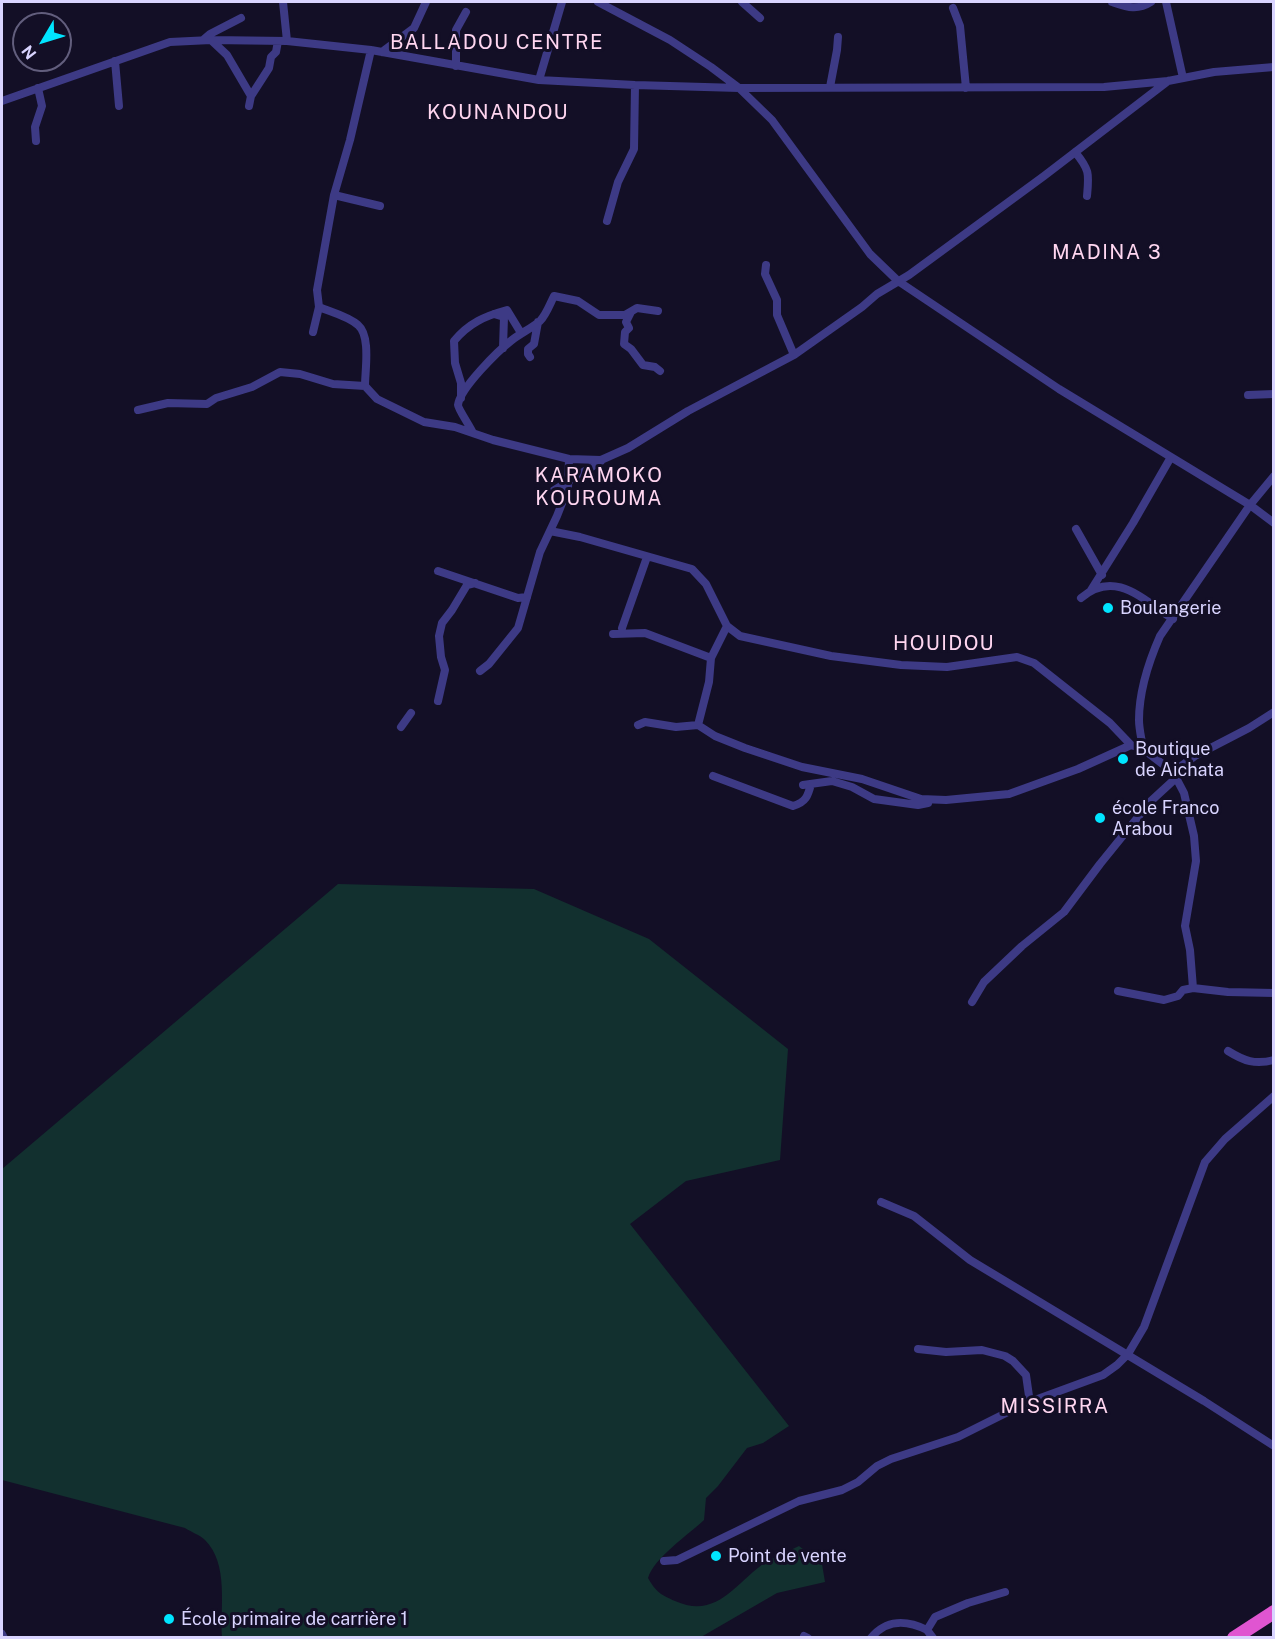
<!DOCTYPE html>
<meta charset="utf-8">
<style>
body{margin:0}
#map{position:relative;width:1275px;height:1639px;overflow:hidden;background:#130f26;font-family:"Public Sans",sans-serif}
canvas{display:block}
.frame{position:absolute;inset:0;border:3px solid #d9d4ff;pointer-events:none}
.north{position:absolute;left:12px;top:12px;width:60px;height:60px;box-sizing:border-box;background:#130f26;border:2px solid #625e7d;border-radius:50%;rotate:232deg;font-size:16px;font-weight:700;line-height:24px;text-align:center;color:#d9d4ff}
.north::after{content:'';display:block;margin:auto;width:21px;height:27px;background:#00e5ff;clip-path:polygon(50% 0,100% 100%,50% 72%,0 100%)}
</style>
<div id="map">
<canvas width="1275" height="1639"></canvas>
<div class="frame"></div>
<div class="north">N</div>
</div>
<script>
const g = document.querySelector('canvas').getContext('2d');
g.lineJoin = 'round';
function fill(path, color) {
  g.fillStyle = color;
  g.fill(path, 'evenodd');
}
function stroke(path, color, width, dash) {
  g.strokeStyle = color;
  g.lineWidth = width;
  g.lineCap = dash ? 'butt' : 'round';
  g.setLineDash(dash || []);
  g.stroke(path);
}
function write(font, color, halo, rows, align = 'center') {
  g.font = font + ' "Public Sans",sans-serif';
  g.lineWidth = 6;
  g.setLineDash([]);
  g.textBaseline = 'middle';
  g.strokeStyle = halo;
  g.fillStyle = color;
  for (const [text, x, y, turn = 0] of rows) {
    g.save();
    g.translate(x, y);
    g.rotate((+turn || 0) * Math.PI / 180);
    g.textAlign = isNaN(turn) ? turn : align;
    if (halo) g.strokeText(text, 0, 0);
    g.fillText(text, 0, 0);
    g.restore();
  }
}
fill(new Path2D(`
 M338,884L534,889L649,939L788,1049L780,1160L686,1181L630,1224L789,1426L763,1443L747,1448L718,1486L706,1498L704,1520C688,1535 654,1558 648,1578C656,1592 661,1595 675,1601C717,1620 735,1583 766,1562C776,1556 789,1551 799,1546L822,1564L825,1582L777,1593L701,1637H222C220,1607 229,1564 205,1540C200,1535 191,1532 185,1528L2,1480V1169Z`), '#12302f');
stroke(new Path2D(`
 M283,2L287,41
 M598,2L670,40L711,67L739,88L772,120L870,254L898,281L1059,389L1250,505L1274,523
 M742,2L760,18
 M1112,2C1127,7 1137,11 1151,2
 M1166,2L1183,78
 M953,8L960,26L966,88
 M203,40L210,34L241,18
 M211,40L227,55L251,96
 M382,52L414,28L426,2
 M115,61L119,106
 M456,66V30L466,12
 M539,80L562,2
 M830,87L837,50L838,37
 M2,101L170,42L211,40L287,41L371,50L539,80L635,85L739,88L1104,87L1168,81L1214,72L1274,67
 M249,106L251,96L269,68L271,57L276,52L278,41
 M36,141L35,127L42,106L38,88
 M1075,152C1090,170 1089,174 1087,196
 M334,195L380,206
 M607,221L618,182L634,149L635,85
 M766,265L765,274L777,300V315L794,355
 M319,307C331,312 348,316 358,325C371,336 365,370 365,386L377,399L424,422L455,427L493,440L569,459L601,460L628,448L688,411L794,355L862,307L877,294L909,275L1044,176L1168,81
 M631,312L626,322L629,328L625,332L624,344L631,349L643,365L655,367L660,371
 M494,314L504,317L503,348
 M313,332L319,307L317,290L334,195L350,140L371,50
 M530,357L528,354V349L534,344L538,322
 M1248,395L1274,394
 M461,398V383L455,363L454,341C469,323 485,316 507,310L521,333
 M138,410L168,403L207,404L216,398L252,387L280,372L300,374L333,384L365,386
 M473,433C470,426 458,409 458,405C460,388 499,350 512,340C521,333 532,328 540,321C546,315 550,304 554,296L578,301L599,315H625L637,308L658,311
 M553,491L601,461
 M1076,529L1102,575
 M550,531L580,537L692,569L706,584L727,626L740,636L831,656L901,665L947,667L1017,657L1034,663L1110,723L1131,745L1143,749L1173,772L1184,793L1194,836L1196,861L1185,926L1190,950L1193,988
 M438,571L518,598L527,597
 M1091,590L1133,523L1171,457
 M1081,598C1115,569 1142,599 1173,619
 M622,628L647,557
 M613,634L645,633L711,658
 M480,671L489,664L518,628L540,552L557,516L568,488L569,459
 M438,701L445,670L441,657L439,636L442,623L452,610L467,585L475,583
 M638,725L645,722L676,727L698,725L715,736L745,748L802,767L862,779L921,799L946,800L1009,794L1078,769L1131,745
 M698,725L709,682L711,658L727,626
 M401,727L411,713
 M1143,749C1142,740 1139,730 1139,720C1139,692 1149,661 1160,636L1250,505L1274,476
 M1173,772L1195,756L1249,728L1274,712
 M713,776L793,806C806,802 808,796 811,784
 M803,785L832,781L852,787L874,799L918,805L928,803
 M1118,991L1164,1000L1178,996L1183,990L1193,988L1228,992L1274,993
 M972,1002L984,982L1022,946L1064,912L1100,864L1151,801L1176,778
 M1228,1051C1244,1061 1255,1065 1274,1060
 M881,1202L914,1216L970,1260L1204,1401L1274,1446
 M918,1349L946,1352L982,1350L1005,1356L1013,1361L1026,1375L1030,1403
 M664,1561L677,1560L799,1501L842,1490L858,1482L877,1466L891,1459L958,1437L1024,1404L1103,1375L1117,1365L1128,1354L1144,1327L1205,1162L1225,1139L1274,1096
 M2,1634L4,1638
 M804,1636L808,1638
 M871,1638C886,1619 907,1620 927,1630
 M933,1638L927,1630L935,1617L968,1603L1005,1592`), '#3d3a85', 8);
stroke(new Path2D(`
 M1234,1638L1274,1612`), '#e055d1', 14);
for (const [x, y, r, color] of [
 [1108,608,6,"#00e5ff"],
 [1123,759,6,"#00e5ff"],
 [1100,818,6,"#00e5ff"],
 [716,1556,6,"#00e5ff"],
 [169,1619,6,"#00e5ff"]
]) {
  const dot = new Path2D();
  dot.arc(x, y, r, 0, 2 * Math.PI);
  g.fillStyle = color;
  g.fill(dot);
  stroke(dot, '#130f26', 2);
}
write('18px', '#d9d4ff', '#130f26', [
 ["Boulangerie",1120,608],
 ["Boutique",1135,749],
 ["de Aichata",1135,770],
 ["école Franco",1112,808],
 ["Arabou",1112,829],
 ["Point de vente",728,1556],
 ["École primaire de carrière 1",181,1619]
], 'left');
g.letterSpacing = '1.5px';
write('20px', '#ffd6f0', '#130f26', [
 ["BALLADOU CENTRE",497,43],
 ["KOUNANDOU",498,113],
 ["MADINA 3",1107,253],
 ["KARAMOKO",599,476],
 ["KOUROUMA",599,499],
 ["HOUIDOU",944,644],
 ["MISSIRRA",1055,1407]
]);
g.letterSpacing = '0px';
</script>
